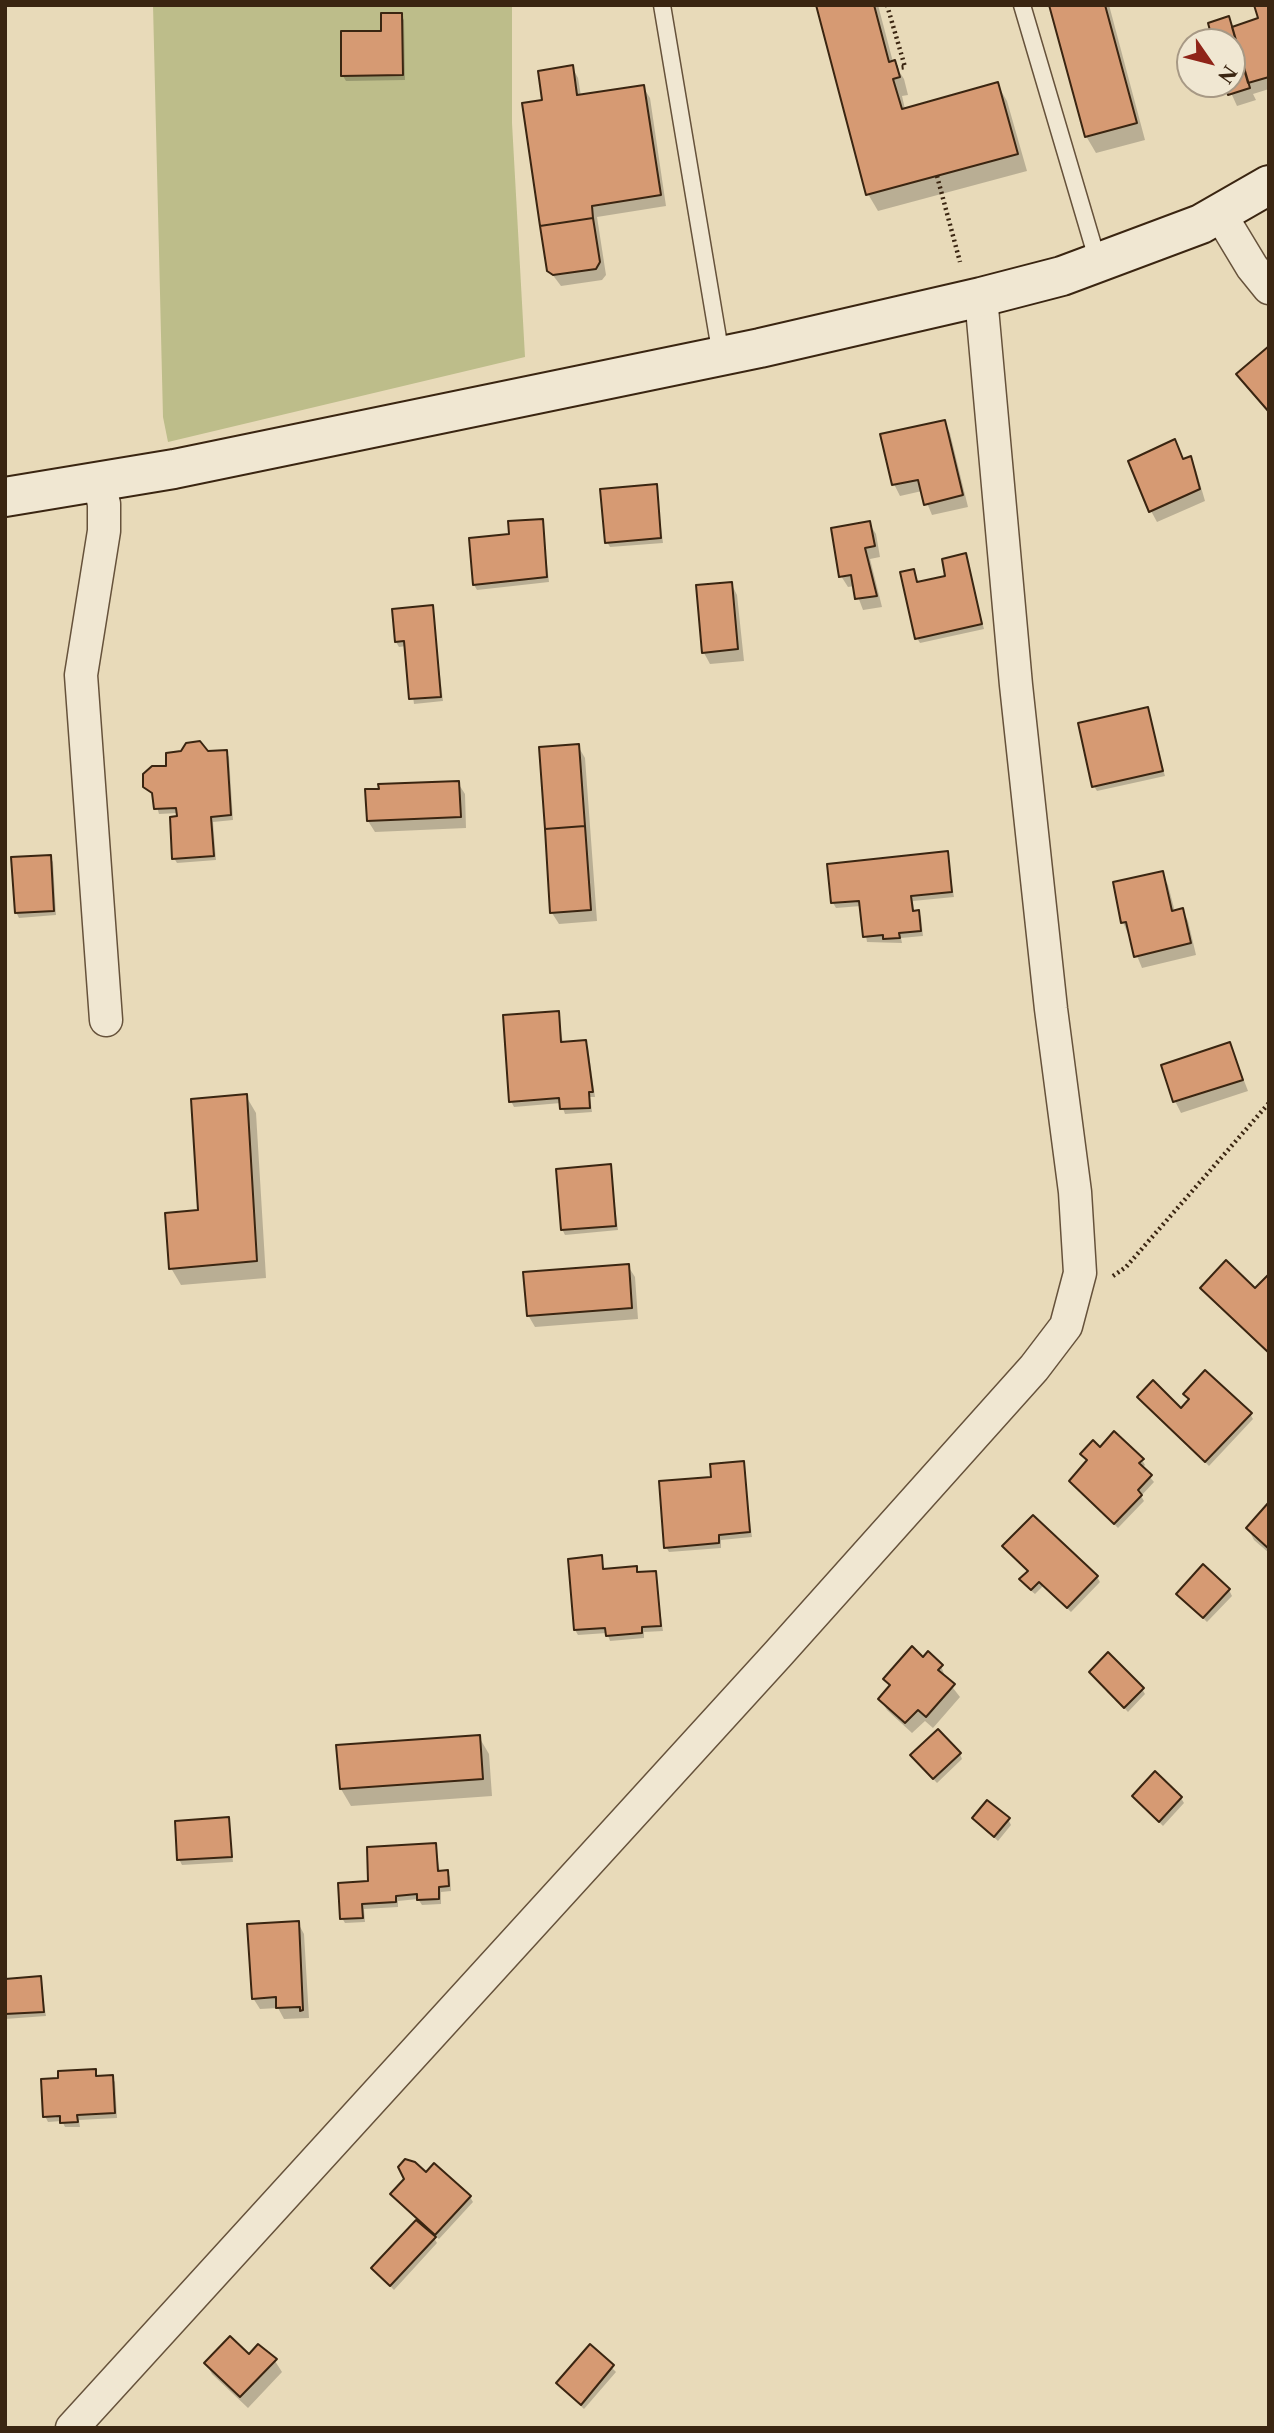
<!DOCTYPE html>
<style>
body{margin:0}
#map{position:relative;width:1274px;height:2433px;overflow:hidden;background:#e8dab9;font-family:"Libre Caslon Text",serif}
canvas{display:block}
.frame{position:absolute;inset:0;border:7px solid #3a2511;pointer-events:none}
.north{position:absolute;left:1176px;top:28px;width:70px;height:70px;box-sizing:border-box;background:#f0e7d2;border:2px solid #a79985;border-radius:50%;rotate:125deg;font-size:19px;font-weight:700;line-height:28px;text-align:center;color:#3a2511}
.north::after{content:'';display:block;margin:auto;width:24px;height:32px;background:#8f2418;clip-path:polygon(50% 0,100% 100%,50% 72%,0 100%)}
</style>
<div id="map">
<canvas width="1274" height="2433"></canvas>
<div class="frame"></div>
<div class="north">N</div>
</div>
<script>
const g = document.querySelector('canvas').getContext('2d');
g.lineJoin = 'round';
function fill(path, color) {
  g.fillStyle = color;
  g.fill(path, 'evenodd');
}
function stroke(path, color, width, dash) {
  g.strokeStyle = color;
  g.lineWidth = width;
  g.lineCap = dash ? 'butt' : 'round';
  g.setLineDash(dash || []);
  g.stroke(path);
}
fill(new Path2D(`
 M153,5H512V123L525,357L168,442L163,417Z`), '#bdbd8a');
fill(new Path2D(`
 M818,5H878L893,62L904,79L908,95L902,96L905,109L997,84L1007,101L1027,171L878,211L868,194Z
 M1051,5H1109L1145,140L1096,153L1086,136Z
 M1269,5V89L1253,94L1256,100L1237,106L1227,84H1232V42H1215L1228,18L1234,29L1261,20Z
 M401,15L404,20L405,80L346,81L343,76Z
 M572,67L578,78L581,96L643,87L650,98L666,206L597,217L606,275L602,280L561,286L549,270L544,102Z
 M944,422L950,433L968,507L932,515L922,491L900,496L894,484Z
 M1180,453L1184,461L1190,458L1196,470L1205,501L1157,522L1151,511Z
 M656,486L663,543L610,547L607,542Z
 M542,520L549,582L477,590L474,585L511,536Z
 M869,523L876,534L880,557L870,559L882,607L863,610L854,586L848,587L841,576Z
 M965,555L984,629L920,643L917,638L913,571L918,584L948,578Z
 M731,583L737,595L744,661L710,664L704,653Z
 M432,607L443,701L414,704L406,646L399,647L396,642Z
 M1147,709L1165,776L1097,791L1094,786Z
 M578,746L585,758L597,921L559,924L552,913Z
 M207,752H226L229,757L233,820L213,822L216,860L177,863L174,858L178,813L159,814L154,796L145,786L168,767Z
 M458,783L465,794L466,828L375,832L368,821Z
 M947,853L954,897L913,901L914,912H919L921,917L923,936L901,938L902,943L867,942L861,906L836,908L833,903Z
 M50,857L53,862L56,915L19,918L16,912Z
 M1162,873L1168,885L1175,912L1182,910L1188,921L1196,955L1142,968L1123,922Z
 M558,1013L563,1043L585,1042L588,1047L595,1097H590L592,1112L565,1114L561,1103L514,1107L511,1101Z
 M1230,1044L1248,1091L1181,1113L1175,1101Z
 M246,1096L256,1113L266,1278L181,1285L171,1268L200,1212Z
 M610,1166L618,1230L565,1235L562,1229Z
 M628,1266L635,1277L638,1319L535,1327L528,1315Z
 M1269,1277V1353L1202,1288L1256,1290Z
 M1185,1394L1250,1414L1253,1419L1209,1466L1139,1398L1181,1410L1190,1401Z
 M1100,1449L1142,1460L1145,1465L1142,1468L1154,1482L1141,1496L1144,1501L1118,1528L1071,1481L1088,1462L1082,1455Z
 M743,1463L752,1537L721,1540V1548L669,1552L666,1547L713,1479Z
 M1269,1505V1553L1254,1540L1248,1528Z
 M1004,1547L1097,1577L1100,1582L1071,1612L1043,1586L1035,1594L1024,1585L1022,1580L1029,1572Z
 M601,1557L605,1571L636,1568L639,1574L655,1573L663,1631L644,1632V1638L610,1641L607,1633L578,1635L575,1630Z
 M1229,1590L1232,1596L1207,1622L1178,1594Z
 M924,1659L941,1666L946,1679L960,1697L933,1728L925,1721L912,1733L887,1710L880,1699L890,1688L885,1679Z
 M1091,1673L1142,1689L1145,1694L1128,1712Z
 M479,1737L489,1754L492,1796L351,1806L341,1789Z
 M960,1754L962,1759L937,1783L915,1760Z
 M1134,1797L1181,1798L1184,1803L1163,1826Z
 M228,1819L233,1862L182,1865L179,1859Z
 M974,1819H1008L1011,1825L998,1841Z
 M435,1845L440,1872L447,1871L450,1877L451,1891L441,1892V1904L422,1905L418,1899L398,1901V1907L364,1909L365,1922L345,1923L342,1918L370,1882Z
 M298,1923L304,1934L309,2018L284,2019L278,2008L260,2009L253,1998Z
 M40,1978L46,2016L5,2019V1981Z
 M95,2071L98,2076L112,2077L115,2082L117,2118L79,2120L80,2127H65L62,2121L48,2122L45,2116Z
 M427,2174L470,2197L473,2202L439,2239L431,2233L437,2243L394,2290L373,2269L418,2220L392,2195Z
 M590,2346L616,2372L584,2409L558,2384Z
 M275,2361L282,2372L248,2408L212,2374L206,2363Z`), '#0003');
const building = new Path2D(`
 M816,5H874L889,62L895,60L900,77L893,79L902,109L998,82L1018,154L866,195Z
 M1049,5H1105L1137,123L1085,137Z
 M1254,5H1269V77L1248,83L1232,27L1258,18Z
 M381,13H402L403,75L341,76V31H381Z
 M1229,16L1250,88L1228,95L1225,84H1232V42H1213L1208,23Z
 M573,65L577,95L644,85L661,195L592,206L593,218L540,226L522,103L542,100L538,71Z
 M593,218L600,262L596,269L553,275L547,271L540,226Z
 M1269,346V412L1236,374Z
 M945,420L963,495L924,505L918,480L892,485L880,434Z
 M1175,439L1183,459L1191,456L1200,489L1149,512L1128,461Z
 M657,484L661,538L605,543L600,489Z
 M543,519L547,577L473,585L469,538L509,534L508,521Z
 M870,521L875,546L865,548L877,596L855,599L851,575L839,577L831,528Z
 M966,553L982,624L915,639L900,572L914,569L917,582L945,576L942,559Z
 M732,582L738,649L702,653L696,585Z
 M433,605L441,697L409,699L404,641L395,642L392,609Z
 M1148,707L1163,771L1092,787L1078,723Z
 M200,741L208,751L227,750L231,815L211,817L214,856L172,859L170,817L177,816L176,808L154,809L152,793L143,787V774L152,766H166V753L181,751L186,743Z
 M579,744L585,826L545,829L539,747Z
 M459,781L461,817L367,821L365,789H379L378,784Z
 M585,826L591,910L550,913L545,829Z
 M948,851L952,892L911,896L913,911L919,910L921,931L899,933L900,938L883,939V935L863,937L859,901L831,903L827,864Z
 M51,855L54,911L15,913L11,857Z
 M1163,871L1172,911L1183,908L1191,943L1134,957L1126,922L1121,923L1113,882Z
 M559,1011L561,1042L586,1040L593,1092H589L590,1108L560,1109L559,1098L509,1102L503,1015Z
 M1230,1042L1243,1080L1173,1102L1161,1065Z
 M247,1094L257,1261L169,1269L165,1213L198,1210L191,1099Z
 M611,1164L616,1226L561,1230L556,1169Z
 M1226,1260L1255,1288L1269,1274V1353L1200,1288Z
 M629,1264L632,1308L527,1316L523,1272Z
 M1205,1370L1252,1413L1205,1462L1137,1397L1153,1380L1181,1408L1189,1399L1183,1394Z
 M1114,1431L1144,1459L1139,1463L1152,1475L1138,1490L1142,1495L1114,1524L1069,1481L1087,1460L1080,1454L1093,1440L1100,1447Z
 M744,1461L750,1532L719,1535V1543L664,1548L659,1481L711,1477L710,1464Z
 M1269,1502V1549L1246,1528Z
 M1033,1515L1098,1576L1067,1608L1039,1582L1031,1590L1019,1579L1028,1571L1002,1546Z
 M602,1555L603,1569L637,1566V1572L656,1571L661,1626L642,1627V1633L606,1636L605,1628L574,1630L568,1559Z
 M1203,1564L1230,1589L1203,1618L1176,1594Z
 M912,1646L923,1657L928,1651L943,1665L938,1670L955,1684L926,1717L918,1710L905,1723L878,1699L890,1685L883,1679Z
 M1108,1652L1144,1688L1124,1708L1089,1672Z
 M938,1729L961,1753L933,1779L910,1755Z
 M480,1735L483,1779L340,1789L336,1745Z
 M1155,1771L1182,1797L1159,1822L1132,1796Z
 M987,1800L1010,1818L994,1837L972,1818Z
 M229,1817L232,1857L177,1860L175,1821Z
 M436,1843L438,1871L448,1870L449,1886L439,1887V1899L417,1900V1894L396,1896V1902L362,1904L363,1918L340,1919L338,1883L368,1881L367,1847Z
 M299,1921L303,2010L300,2011V2007L276,2008V1997L252,1999L247,1924Z
 M41,1976L44,2012L5,2014V1979Z
 M96,2069V2076L113,2075L115,2113L77,2115L78,2122L60,2123V2116L43,2117L41,2079L58,2078V2071Z
 M405,2159L415,2162L426,2172L434,2163L471,2196L435,2235L390,2194L404,2179L398,2167Z
 M416,2220L436,2237L390,2286L371,2268Z
 M230,2336L249,2354L258,2344L277,2359L240,2397L204,2363Z
 M590,2344L614,2365L581,2405L556,2383Z`);
fill(building, '#d69a73');
stroke(building, '#3a2511', 2);
const lane = new Path2D(`
 M662,5L721,356
 M1022,5L1098,262`);
const street = new Path2D(`
 M1220,214L1252,267L1269,288
 M99,483L104,504V531L81,675L106,1020
 M72,2428L778,1654L1034,1368L1066,1326L1080,1273L1075,1192L1051,1009L1016,685L981,297`);
const secondary = new Path2D(`
 M5,497L174,469L760,348L981,297L1062,276L1201,224L1269,185`);
stroke(lane, '#66523b', 19);
stroke(street, '#66523b', 35);
stroke(secondary, '#3a2511', 42);
stroke(new Path2D(`
 M887,5L905,67L897,68
 M937,176L960,262
 M1113,1276L1126,1267L1269,1103`), '#3a2511', 4.5, [2, 3.5]);
stroke(lane, '#f0e7d2', 16);
stroke(street, '#f0e7d2', 32);
stroke(secondary, '#f0e7d2', 38);
</script>
